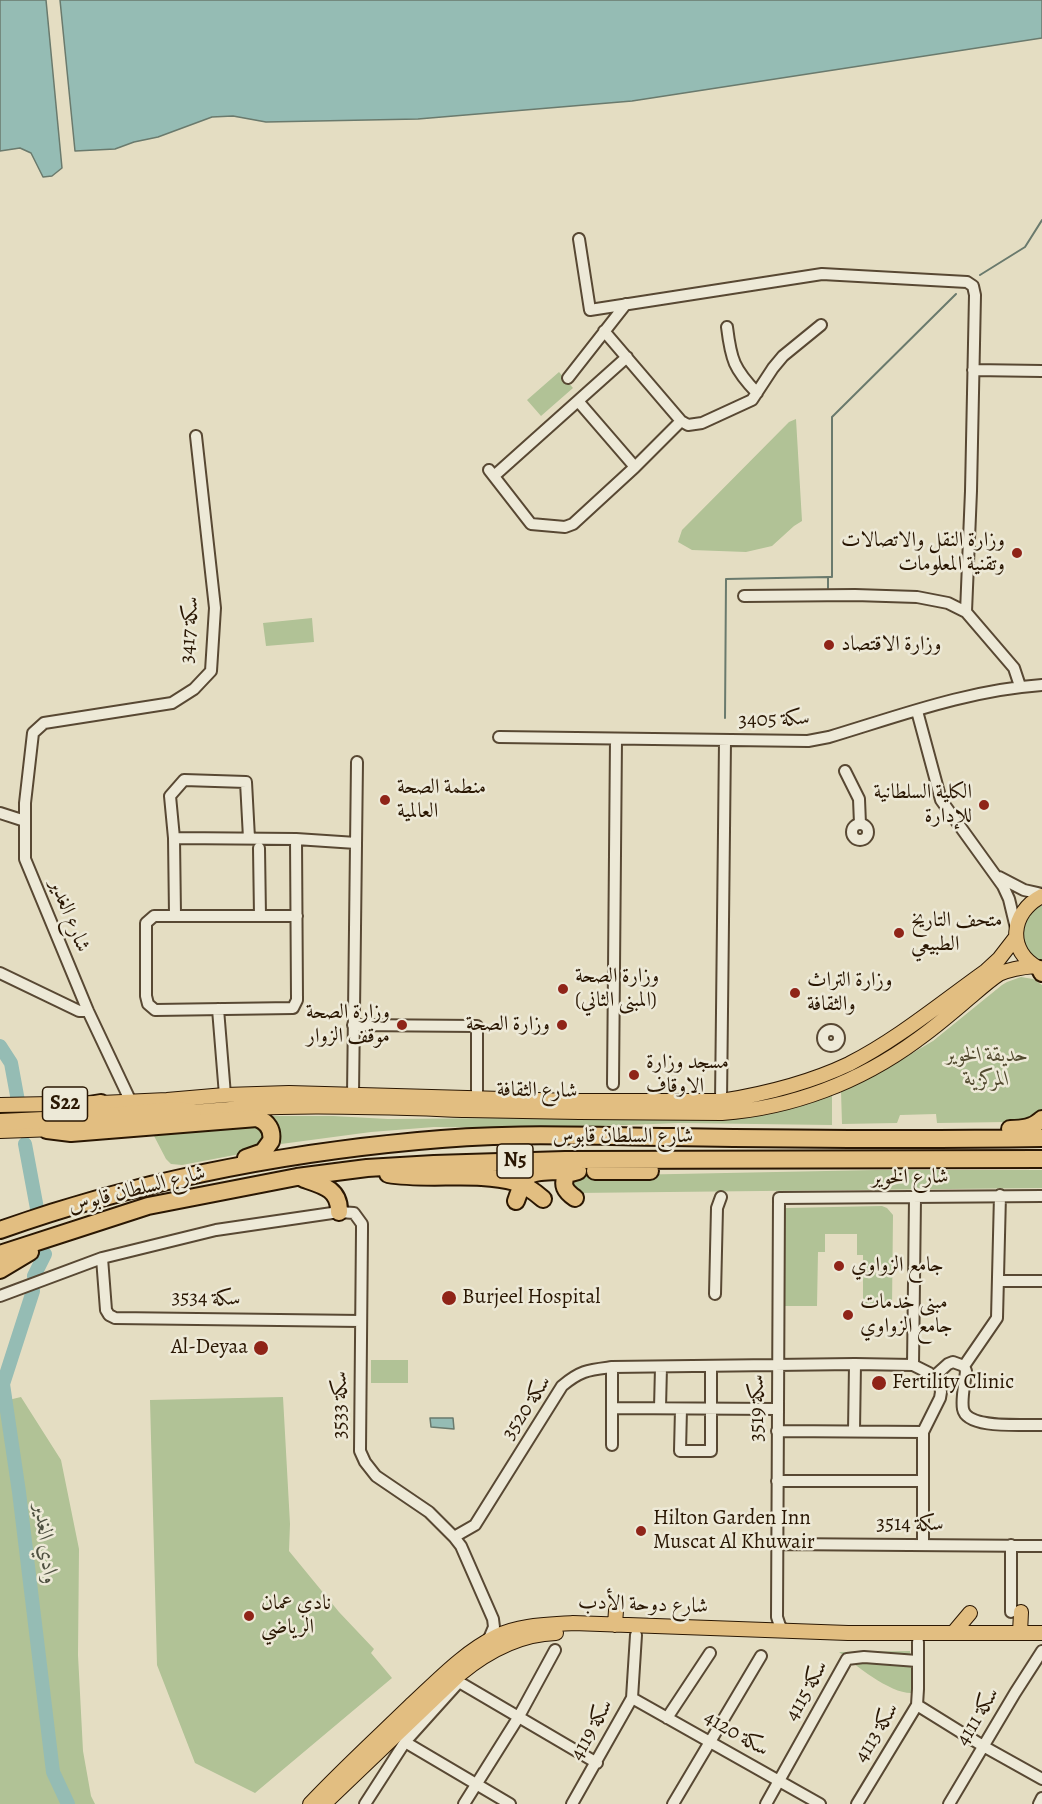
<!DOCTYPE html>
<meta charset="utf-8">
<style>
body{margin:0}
canvas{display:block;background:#e4ddc2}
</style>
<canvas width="1042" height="1804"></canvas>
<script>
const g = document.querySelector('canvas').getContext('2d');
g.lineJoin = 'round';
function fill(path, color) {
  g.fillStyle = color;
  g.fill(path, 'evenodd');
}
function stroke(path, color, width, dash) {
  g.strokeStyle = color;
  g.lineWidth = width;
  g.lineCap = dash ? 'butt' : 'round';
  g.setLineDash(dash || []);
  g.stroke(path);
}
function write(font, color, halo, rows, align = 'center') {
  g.font = font + ' Alegreya,Amiri,serif';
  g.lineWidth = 5;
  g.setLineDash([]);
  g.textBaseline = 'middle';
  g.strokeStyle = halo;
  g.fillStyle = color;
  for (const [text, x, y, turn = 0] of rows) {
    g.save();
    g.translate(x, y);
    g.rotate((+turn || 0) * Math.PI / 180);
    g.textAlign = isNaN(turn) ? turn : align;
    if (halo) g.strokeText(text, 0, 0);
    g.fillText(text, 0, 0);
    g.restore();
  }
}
fill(new Path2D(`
 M559,372L573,388L541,416L527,400Z
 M796,419L802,521L794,526L772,546L746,552L692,550L678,542L682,530L789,422Z
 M312,618L314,642L266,646L263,623Z
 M1042,905V964C1038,961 1034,958 1031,955C1016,939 1025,914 1042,905Z
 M1021,977L1033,979L1042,985V1109L1036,1119L1007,1122L937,1123L936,1114L900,1115L897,1123L842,1124L841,1091L875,1075L933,1041L1002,985L1007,982Z
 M832,1093V1125L679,1123L546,1128L434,1127L371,1132L281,1144L268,1116H333L388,1119L749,1116L776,1112Z
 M229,1125L256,1126L261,1132L263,1139L256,1151L182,1165L171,1164L166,1159L153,1134Z
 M877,1170H1042V1188L575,1193L569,1180L575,1176Z
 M882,1206L887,1208L893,1215L892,1307H863V1255H857V1234H825V1252H818L817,1306H782V1212L786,1208Z
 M371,1360H408V1383H371Z
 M21,1397L61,1460L79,1549L78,1655L83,1751L91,1796L95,1804H0V1402Z
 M283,1397L290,1524L289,1551L339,1612L374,1649L371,1653L392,1678L255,1793L195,1763L157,1665L150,1400Z
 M910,1651L915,1687L913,1693C892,1695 855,1665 839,1652Z`), '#b1c296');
const water = new Path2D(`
 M0,0H46L62,168L52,176L43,177L31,153L20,148L0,151Z
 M60,0H1042V38L632,101L418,119L266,122L233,116L212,117L158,137L134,142L115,149L75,151Z
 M430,1418H453L454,1429L431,1427Z`);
fill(water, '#95bcb4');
stroke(water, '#6a7a6d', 1.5);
stroke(new Path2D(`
 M980,275L1025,247L1042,220
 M828,588V577H832V417L956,294
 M725,718L726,579L828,577`), '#6a7a6d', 2);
stroke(new Path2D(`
 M0,1046L11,1063L18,1101
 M25,1144L38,1214
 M34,1276L45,1254
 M33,1291L3,1384L19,1492L53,1772L68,1804`), '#95bcb4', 14);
const minor = new Path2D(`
 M579,239L590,310L822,274L967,282L973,286L975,295L971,491L966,612L1014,668L1020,686
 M727,327C731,360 734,369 757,393
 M604,331L681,421L688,425L702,423L752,400L773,368L783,356L821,325
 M973,370L1042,371
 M568,378L626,304
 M578,401L635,467
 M489,470L531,524L565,527L573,524L635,467L681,421
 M494,476L627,357
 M744,596L855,595L917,597L948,603L966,612
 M917,711L941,800L1003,886L1009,899L1016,928
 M499,737L808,741L829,737C899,716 968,690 1042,685
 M845,771L859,799L860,824
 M0,813L25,821
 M852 832a8 8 0 1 1 16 0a8 8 0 1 1-16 0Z
 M174,838L296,839L356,843
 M296,839L297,1000L293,1008L155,1010L148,1004L146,996V923L154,916H297
 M259,848L260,916
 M999,877L1024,890L1042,894
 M175,915L174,838L170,796L184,780L246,782L249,838
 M0,973L79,1011H88
 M218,1009L225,1095
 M353,1025L477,1026V1099
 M823 1038a8 8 0 1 1 16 0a8 8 0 1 1-16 0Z
 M613,1084L616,739
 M353,1095L357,762
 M721,1101L725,741
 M131,1102L88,1011L25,859V803L33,733L44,723L172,703L194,689L211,671L215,608L196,436
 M102,1258L106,1310L109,1315L115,1318L361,1321
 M998,1281H1042
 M715,1294L717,1208L721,1197
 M0,1296L102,1258L216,1230L339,1212L354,1213L362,1224V1230L360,1451L365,1462L376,1476L429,1512L454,1537L461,1546L493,1619L494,1627L488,1641
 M913,1365L915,1198
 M964,1366L997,1318L1000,1195
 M938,1373L948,1364L953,1362L964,1366L966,1371C965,1383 961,1398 963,1409C967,1430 1025,1424 1042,1425
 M612,1408L778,1409
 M660,1408L661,1367
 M681,1409L680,1451H711V1367
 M777,1431L923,1432
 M854,1431L855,1364
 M612,1445V1367
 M777,1481H923
 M454,1537L475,1525L562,1386C581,1370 589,1370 612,1367L855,1364L913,1365L929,1373L938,1381
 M777,1544L1042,1546
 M923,1545V1432L940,1398L941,1392L938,1374
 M1011,1612V1545
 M785,1631L780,1626L777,1617L779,1198L1042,1196
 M632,1698L820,1804
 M917,1705L983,1746L1042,1779
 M667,1718L710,1653
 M405,1742L510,1804
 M365,1804L405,1742L459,1682L597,1763
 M464,1804L518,1718L555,1650
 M572,1804L632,1698L636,1635
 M673,1804L761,1656
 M766,1804L847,1659L864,1657L917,1661
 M857,1804L917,1705L918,1689V1642
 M949,1804L1015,1693L1042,1651
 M1039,1804L1042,1798`);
const major = new Path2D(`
 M1040,969C1006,952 1010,912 1042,896
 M0,1105L101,1103L167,1100L225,1095L289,1093L574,1101H721C765,1094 809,1083 849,1064C898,1039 941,1003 986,971L999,959L1016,937
 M184,1113C278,1103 372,1107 466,1110C551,1112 636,1113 722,1113C792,1108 860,1082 917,1040C937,1026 955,1010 974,994C982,987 990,980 999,974C1010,969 1023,967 1035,966
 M0,1131L55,1129
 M615,1625L616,1610
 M954,1632L970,1613
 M1020,1633L1021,1612
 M310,1804C342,1770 377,1738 411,1705C437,1681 464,1652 497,1636C520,1625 547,1625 573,1623L848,1633H1042
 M324,1804L460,1674C488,1651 520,1634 556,1633`);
const highway = new Path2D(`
 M1040,969L1042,973
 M64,1109L101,1103
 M0,1122L87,1118L174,1110L193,1112
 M1010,1129C1022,1129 1033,1128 1042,1119
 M47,1130L71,1133L257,1118C268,1122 273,1130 271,1141L263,1152L246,1158
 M595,1171H650
 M388,1174C429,1181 477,1171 515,1182C526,1185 535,1192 543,1199
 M304,1179C322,1185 340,1189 339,1212
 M575,1198C565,1191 561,1185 567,1174L578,1171
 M516,1201C526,1172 527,1172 557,1171
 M0,1230C135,1182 276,1154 418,1141C502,1132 587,1136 672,1137C795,1139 919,1140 1042,1138
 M0,1254L148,1206L297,1177L367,1168L434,1164L565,1160L1042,1159
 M0,1270L30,1252`);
stroke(minor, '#584833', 14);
stroke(major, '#2a1703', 16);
stroke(highway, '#2a1703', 20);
stroke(minor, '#ede9d7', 10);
stroke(major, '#e2be81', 14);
stroke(highway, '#e2be81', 16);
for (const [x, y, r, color] of [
 [1017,553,6,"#8f2418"],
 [829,645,6,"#8f2418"],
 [385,800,6,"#8f2418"],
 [984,805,6,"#8f2418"],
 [899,933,6,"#8f2418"],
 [563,989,6,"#8f2418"],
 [795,993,6,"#8f2418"],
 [402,1025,6,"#8f2418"],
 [562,1025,6,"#8f2418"],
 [634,1075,6,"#8f2418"],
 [839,1266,6,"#8f2418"],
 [449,1298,8,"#8f2418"],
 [848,1315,6,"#8f2418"],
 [261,1348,8,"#8f2418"],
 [879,1383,8,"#8f2418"],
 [641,1531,6,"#8f2418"],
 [249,1616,6,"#8f2418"]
]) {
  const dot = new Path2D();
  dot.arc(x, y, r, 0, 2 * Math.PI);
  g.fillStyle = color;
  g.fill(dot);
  stroke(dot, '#ede9d7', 2);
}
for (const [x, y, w] of [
 [65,1104,45],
 [515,1161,36]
]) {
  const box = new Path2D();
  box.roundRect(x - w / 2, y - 17, w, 34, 4.5);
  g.fillStyle = '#ede9d7';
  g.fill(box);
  stroke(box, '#2a1703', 1.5);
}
write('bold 20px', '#2a1703', null, [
 ["S22",65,1104],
 ["N5",515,1161]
]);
write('21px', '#2a1703', '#ede9d7', [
 ["وزارة النقل والاتصالات",1005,541,"right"],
 ["وتقنية المعلومات",1005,565,"right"],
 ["وزارة الاقتصاد",841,645],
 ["منطمة الصحة",397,788],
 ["العالمية",397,812],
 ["الكلية السلطانية",972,793,"right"],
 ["للإدارة",972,817,"right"],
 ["متحف التاريخ",911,921],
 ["الطبيعي",911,945],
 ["وزارة الصحة",575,977],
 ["(المبنى الثاني)",575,1001],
 ["وزارة التراث",807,981],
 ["والثقافة",807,1005],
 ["وزارة الصحة",390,1013,"right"],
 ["موقف الزوار",390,1037,"right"],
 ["وزارة الصحة",550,1025,"right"],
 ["مسجد وزارة",646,1063],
 ["الاوقاف",646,1087],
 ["جامع الزواوي",851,1266],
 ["Burjeel Hospital",462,1298],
 ["مبنى خدمات",860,1303],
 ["جامع الزواوي",860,1327],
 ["Al-Deyaa",248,1348,"right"],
 ["Fertility Clinic",892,1383],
 ["Hilton Garden Inn",653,1519],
 ["Muscat Al Khuwair",653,1543],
 ["نادي عمان",261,1604],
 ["الرياضي",261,1628]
], 'left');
write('21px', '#2a1703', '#ede9d7', [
 ["سكة 3417",190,630,-86],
 ["سكة 3405",774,720,-2],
 ["شارع الغدير",69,916,68],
 ["شارع الثقافة",537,1091,1],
 ["شارع السلطان قابوس",623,1137],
 ["شارع الخوير",910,1178,-1],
 ["شارع السلطان قابوس",137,1190,-14],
 ["سكة 3534",206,1299,1],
 ["سكة 3533",341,1405,-90],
 ["سكة 3520",527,1408,-57],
 ["سكة 3519",758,1408,-90],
 ["سكة 3514",910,1525],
 ["شارع دوحة الأدب",643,1605,2],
 ["سكة 4115",807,1691,-61],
 ["سكة 4111",978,1717,-59],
 ["سكة 4119",592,1730,-61],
 ["سكة 4113",877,1733,-59],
 ["سكة 4120",736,1734,30]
]);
write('italic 21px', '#524a2f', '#ede9d7', [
 ["حديقة الخوير",987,1056],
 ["المركزية",987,1080]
]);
write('italic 22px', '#4f5141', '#ede9d7', [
 ["وادي الغدير",45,1544,83]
]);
</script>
